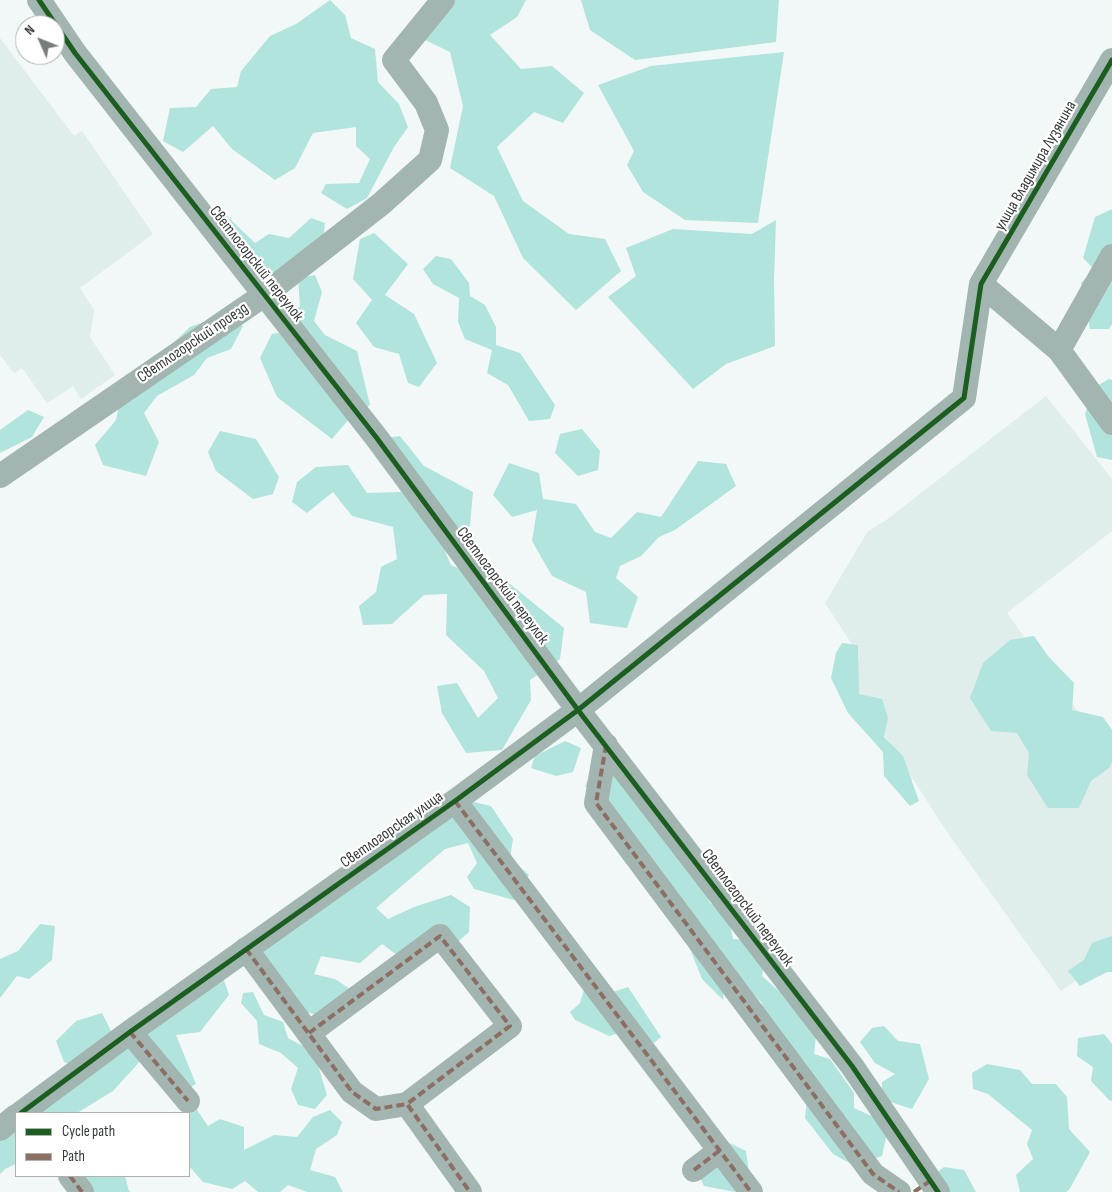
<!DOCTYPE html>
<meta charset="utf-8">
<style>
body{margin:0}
#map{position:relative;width:1112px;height:1192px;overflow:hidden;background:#f2f8f7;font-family:"Sofia Sans Condensed",sans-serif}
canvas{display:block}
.legend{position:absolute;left:15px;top:1112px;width:175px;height:65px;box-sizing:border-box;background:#fff;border:1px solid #afb0b0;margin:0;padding:6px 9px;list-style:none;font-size:15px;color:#373a3a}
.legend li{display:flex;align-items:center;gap:10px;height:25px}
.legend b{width:25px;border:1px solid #afb0b0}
.north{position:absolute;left:15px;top:15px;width:50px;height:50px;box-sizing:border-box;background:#fff;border:1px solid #afb0b0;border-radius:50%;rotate:314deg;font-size:14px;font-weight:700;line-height:20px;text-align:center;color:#373a3a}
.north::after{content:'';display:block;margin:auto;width:18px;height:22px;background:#787c7c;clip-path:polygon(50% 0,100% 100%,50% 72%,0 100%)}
</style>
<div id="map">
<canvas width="1112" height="1192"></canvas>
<ul class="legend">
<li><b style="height:6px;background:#1b5e20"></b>Cycle path</li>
<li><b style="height:6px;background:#8d6e63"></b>Path</li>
</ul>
<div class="north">N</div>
</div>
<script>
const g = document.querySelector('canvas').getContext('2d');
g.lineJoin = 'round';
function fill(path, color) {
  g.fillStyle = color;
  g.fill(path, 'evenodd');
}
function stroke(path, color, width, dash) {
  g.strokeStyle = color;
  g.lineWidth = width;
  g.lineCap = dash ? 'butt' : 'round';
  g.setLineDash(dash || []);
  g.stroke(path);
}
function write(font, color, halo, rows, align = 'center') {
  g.font = font + ' "Sofia Sans Condensed",sans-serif';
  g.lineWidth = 4.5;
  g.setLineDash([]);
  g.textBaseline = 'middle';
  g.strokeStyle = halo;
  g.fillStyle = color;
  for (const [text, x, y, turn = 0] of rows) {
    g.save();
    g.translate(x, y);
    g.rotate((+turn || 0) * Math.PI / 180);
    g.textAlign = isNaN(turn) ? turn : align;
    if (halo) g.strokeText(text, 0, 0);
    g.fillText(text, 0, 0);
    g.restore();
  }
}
fill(new Path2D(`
 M0,38L74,136L82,131L153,234L80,288L94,310L90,337L115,375L81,399L73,386L47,403L22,368L14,373L0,355Z
 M1046,396L1112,479V531L1007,613L1112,759V955L1061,991L947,832L854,688L859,655L825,603L868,531L885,521Z`), '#dfedeb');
fill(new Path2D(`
 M330,0L345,15L351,38L375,49L378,82L399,104L408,127L394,147L367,198L347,209L321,193L326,184L359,183L370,159L356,146V127L313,133L295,168L275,180L232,149L213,126L183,152L163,141L170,108L196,107L211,89L237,87L241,71L270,36L296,24Z
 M448,0H526L517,17L490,35L521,69L552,66L584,93L563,123L534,112L497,147L523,201L569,234L605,239L621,271L576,310L523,258L494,196L450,168L463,106L450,52L423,39Z
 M581,0H779L776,42L635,60L590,30Z
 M784,52L758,223L685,220L643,192L627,165L634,151L598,85L651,66Z
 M1112,209V324L1109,329H1090L1081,283L1094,269L1083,258L1095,217Z
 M225,214L255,243L269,234L289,238L311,218L325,223L322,248L274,279L225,264L205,234Z
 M776,220L774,280L775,346L726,364L693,389L608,297L636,276L626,248L673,229L752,234Z
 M374,233L408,264L385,295L414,314L437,363L419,387L408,383L399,354L374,347L356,323L372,300L353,279L360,239Z
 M436,256L451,259L469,283L470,296L485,305L496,327V345L520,353L555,405L550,419L529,421L508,385L487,373L492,350L465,339L458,322L459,298L433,284L423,269Z
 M315,275L322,292L314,321L325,335L357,351L370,405L350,418L332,439L277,397L260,358L272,334L285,332L287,310L300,307L298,278Z
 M220,316L243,326L231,349L207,358L194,375L157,396L144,413L159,442L146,476L103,465L95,445L116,420L125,375L151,364L190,327Z
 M1109,379L1112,380V460L1097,457L1085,414L1095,387Z
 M28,410L44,417L32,437L0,453V430Z
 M582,429L600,451L598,470L578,476L555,453L560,434Z
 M220,431L256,439L279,477L273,494L253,499L216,471L208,452Z
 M400,436L424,466L473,492L470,526L444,549L451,565L467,572L474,589L510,584L564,628L560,659L530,680L531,700L502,750L466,753L442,713L437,686L457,683L478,718L498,698L484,671L446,635L447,594L424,595L392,624L363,625L359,606L376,592L381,567L397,559L393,527L352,516L333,492L307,513L292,502L297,482L316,467L348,465L367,493L401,492L388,466L385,438Z
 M698,461L726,464L736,486L675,530L659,537L641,556L620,566L616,578L638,597L627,628L590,623L586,592L552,576L532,541L537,510L512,517L493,495L509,463L539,473L543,499L576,504L595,532L611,538L637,512L661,517Z
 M1034,636L1048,656L1074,683L1072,710L1103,717L1112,730V762L1109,768L1091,781L1079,808H1048L1027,775L1029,753L1017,733L991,731L970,698L983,663L1010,640Z
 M842,643L858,645L859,694L882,699L888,718L884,737L903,756L919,801L910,806L884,776L883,752L848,713L831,678L836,653Z
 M565,741L581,748L573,772L556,776L531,768L535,756Z
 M623,759L695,850L710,903L727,911L733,939L751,940L766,954L762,976L780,992L799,988L817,1027L814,1054L830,1059L854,1093V1108L889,1124L882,1156L853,1165L833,1154L805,1118L808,1089L755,1025L762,1003L741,982H724L723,1000L702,979L686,939L621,820L585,786L596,763Z
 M453,797L491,806L513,839L510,858L529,875L514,900L474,889L467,877L477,863L468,843L445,849L376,908L388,919L414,907L451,895L470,907L469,932L446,952L397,955L382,944L360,963L321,956L314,974L335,979L356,993L324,1017L281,1005L257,947L365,871L371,846L384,834L401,846Z
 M40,924L55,926L52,960L29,979L17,976L0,998V959L18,951Z
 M1112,936V972H1107L1080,986L1068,971L1084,960L1092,943Z
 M222,974L229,995L200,1032L176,1035L196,1084L179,1093L144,1057L113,1091L77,1113H30L86,1069L64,1062L56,1041L76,1021L102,1013L114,1037Z
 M586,983L610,993L628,987L661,1037L654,1043L633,1029L609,1036L575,1020L570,1012L580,1003Z
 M253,992L264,1015L283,1022L288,1038L314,1052L327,1095L315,1109L298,1105L291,1089L298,1068L281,1053L259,1044L257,1021L241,1003L243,993Z
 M884,1026L898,1041L920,1044L929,1079L912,1109L881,1099L882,1082L895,1074L875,1063L860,1042L872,1028Z
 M1104,1034L1112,1044V1101L1109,1100L1091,1081L1093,1067L1077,1056L1078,1038Z
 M987,1064L1020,1070L1032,1084H1056L1067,1097L1069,1129L1090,1152L1069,1190L1066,1192H1020L1016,1175L1033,1159L1027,1144L1032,1130L988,1094L973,1089L972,1073Z
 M195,1107L208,1126L220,1119L244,1127V1150L274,1135L297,1137L313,1117L330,1110L342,1122L337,1135L316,1149L310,1170L335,1177L343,1192H307L288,1185L280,1192H258L245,1181L232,1189L203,1182L189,1166V1113H178Z
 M16,1122V1164L5,1169L0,1174V1134Z
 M723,1140L746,1151L749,1172L735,1192L704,1186L694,1164L704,1146Z
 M944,1167L964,1170L976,1192H943L935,1174Z
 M68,1176H125L129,1191L131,1192H85Z`), '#b1e4dd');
stroke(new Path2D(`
 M39,0L75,53L376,437L578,710L852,1066L938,1192
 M981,284L1059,350L1112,423
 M1059,350L1112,256
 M0,476L264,295L381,204L430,160L437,130L426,103L394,60L443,0
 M606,745L596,803L873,1174L899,1192
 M455,801L751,1192
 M246,949L352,1092L376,1109L407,1104L470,1192
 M130,1032L188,1101
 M309,1033L440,936L510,1026L407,1104
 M21,1113L130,1032L455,801L578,710L964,398L981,284L1112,60
 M0,1129L16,1116
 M694,1170L719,1151
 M70,1176L82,1192`), '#a2b5b1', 24);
stroke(new Path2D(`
 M606,745L596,803L873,1174L899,1192
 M455,801L751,1192
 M246,949L352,1092L376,1109L407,1104L470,1192
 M130,1032L188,1101
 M309,1033L440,936L510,1026L407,1104
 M694,1170L719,1151
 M70,1176L82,1192
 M914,1192L930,1181`), '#8d6e63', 4, [8, 4]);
stroke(new Path2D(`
 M39,0L75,53L376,437L578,710L852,1066L938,1192
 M21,1113L130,1032L455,801L578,710L964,398L981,284L1112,60`), '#1b5e20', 5);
write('16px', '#373a3a', '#fff', [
 ["улица Владимира Лузянина",1036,166,-60],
 ["Светлогорский переулок",256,264,52],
 ["Светлогорский проезд",193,343,-34],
 ["Светлогорский переулок",502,586,53],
 ["Светлогорская улица",392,830,-35],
 ["Светлогорский переулок",747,908,53]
]);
</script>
